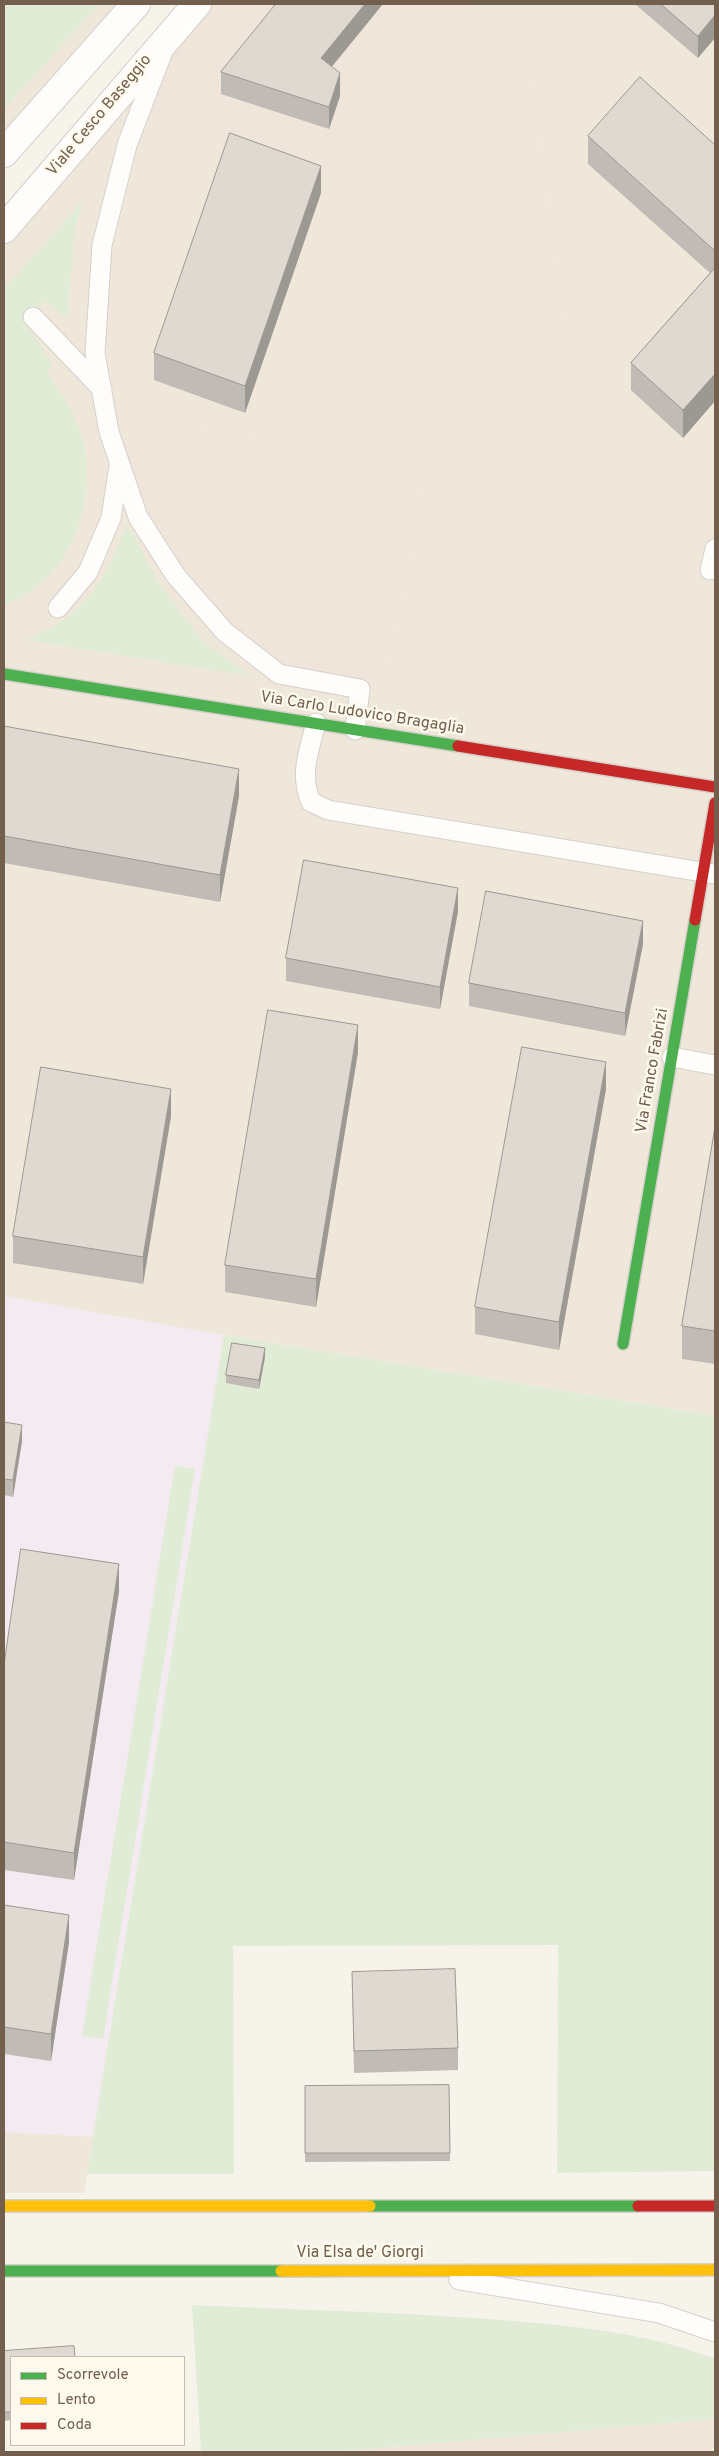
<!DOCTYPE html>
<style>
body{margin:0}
#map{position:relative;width:719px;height:2456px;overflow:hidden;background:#f6f3eb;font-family:Overpass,sans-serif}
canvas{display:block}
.frame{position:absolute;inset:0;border:5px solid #725f4d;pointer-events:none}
.legend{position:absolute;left:10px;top:2356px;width:175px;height:90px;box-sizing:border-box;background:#fef9ed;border:1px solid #c6bbad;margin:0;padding:6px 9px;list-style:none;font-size:15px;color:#725f4d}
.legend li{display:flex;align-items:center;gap:10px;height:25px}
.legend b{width:25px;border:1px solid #c6bbad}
</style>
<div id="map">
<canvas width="719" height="2456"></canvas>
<div class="frame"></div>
<ul class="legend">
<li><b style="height:6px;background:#4caf50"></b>Scorrevole</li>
<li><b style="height:6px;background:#ffc107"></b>Lento</li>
<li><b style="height:6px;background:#c62828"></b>Coda</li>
</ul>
</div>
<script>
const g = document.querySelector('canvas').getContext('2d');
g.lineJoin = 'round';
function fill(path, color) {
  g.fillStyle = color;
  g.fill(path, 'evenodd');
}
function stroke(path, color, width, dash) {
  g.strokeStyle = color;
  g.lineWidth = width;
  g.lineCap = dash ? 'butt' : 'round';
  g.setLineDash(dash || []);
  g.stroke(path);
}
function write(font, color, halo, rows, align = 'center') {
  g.font = font + ' Overpass,sans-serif';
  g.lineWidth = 5;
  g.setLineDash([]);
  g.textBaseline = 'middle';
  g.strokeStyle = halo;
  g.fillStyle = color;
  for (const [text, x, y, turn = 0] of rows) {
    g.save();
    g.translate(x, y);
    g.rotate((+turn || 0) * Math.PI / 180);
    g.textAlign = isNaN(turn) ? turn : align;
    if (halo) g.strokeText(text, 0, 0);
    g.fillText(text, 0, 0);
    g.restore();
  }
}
fill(new Path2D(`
 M4,4H130L4,146Z
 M470,4H715V1416L224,1335L84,2193H4V241L177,38L147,114L345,181L258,441L193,430L379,685L407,564L421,462L564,341L524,53Z`), '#efe7d9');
fill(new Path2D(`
 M208,4H470L524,53L564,341L421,462L407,564L379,685L282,667L226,624L179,567L144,510L121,447L193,430L258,441L344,181L147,114L177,38Z
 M715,2419V2444L711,2452H333Z`), '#f0e5da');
fill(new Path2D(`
 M4,1296L224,1335L93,2137L4,2132Z`), '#f4ebf2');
fill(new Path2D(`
 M4,4H100L4,109Z
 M83,201L75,228L67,318L45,301L26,324L52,363L47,373C61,393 75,413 82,437C96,486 80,547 43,582C32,592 17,599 4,606V289Z
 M127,524L160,585L202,641L250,676L27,640C39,634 51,629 62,621C96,598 113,561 127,524Z
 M224,1335L715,1416V2171L557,2173L558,1945L233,1946L234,2174H87Z
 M175,1466L195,1469L103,2039L82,2036Z
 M192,2305C300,2310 408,2312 515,2321C583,2327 651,2334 715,2359V2419L333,2452H201Z`), '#e1ecd7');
const lane = new Path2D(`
 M163,51L127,145L102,245L95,353L109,432L138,517L176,576L225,632L279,674L360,689L355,730
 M33,317L102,389
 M710,570L715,549
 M58,608L88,572L111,518L119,466
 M316,723C309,751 299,774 311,802L328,810L714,874
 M672,1057L715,1065
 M459,2280L659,2313L715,2332`);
const street = new Path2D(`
 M4,153L136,4
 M4,229L197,4`);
const fast = new Path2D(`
 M4,674L458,746
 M623,1344L695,920
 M370,2206H638
 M4,2271H281`);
const slow = new Path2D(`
 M4,2206H370
 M281,2271L715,2270`);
const jam = new Path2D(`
 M458,746L715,787
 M695,920L715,803
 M638,2206H715`);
stroke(lane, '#d5d0ca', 21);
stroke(street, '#d5d0ca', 30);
stroke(fast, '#d6d0c9', 14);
stroke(slow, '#d6d0c9', 14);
stroke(jam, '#d6d0c9', 14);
stroke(lane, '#fefdfc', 19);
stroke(street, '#fefdfc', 28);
stroke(fast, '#4caf50', 11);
stroke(slow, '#ffc107', 11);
stroke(jam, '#c62828', 11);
fill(new Path2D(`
 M635,4H715L698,58Z
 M332,67L340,96L329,129L221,94V72Z
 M588,136L715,145V401L683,438L631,390V363L710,273L588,164Z
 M321,193L245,413L154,380V353Z
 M4,726L239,796L220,902L4,863Z
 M458,911L440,1009L286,981V958Z
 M643,944L625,1036L469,1006V983Z
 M358,1052L316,1307L225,1292V1265Z
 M606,1089L559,1350L475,1334V1307Z
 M171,1116L143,1284L13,1263V1236Z
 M715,1127V1364L682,1359V1326Z
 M265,1357L259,1389L226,1383V1375Z
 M4,1422L22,1441L13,1497L4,1495Z
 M119,1591L74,1880L4,1870V1665Z
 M4,1905L69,1942L51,2061L4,2054Z
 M352,1972L458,2048V2070L354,2073Z
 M449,2085L450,2161L305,2162V2086Z
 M4,2351L11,2357V2420L4,2421Z`), '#c0bbb4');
fill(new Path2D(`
 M365,4H383L321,80V58Z
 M715,15V38L698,58V36Z
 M340,73V96L329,129V107Z
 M321,166V193L245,413V386Z
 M715,374V401L683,438V410Z
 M239,769V796L220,902V875Z
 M458,888V911L440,1009V987Z
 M643,921V944L625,1036V1013Z
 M358,1025V1052L316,1307V1279Z
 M606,1062V1089L559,1350V1322Z
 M171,1089V1116L143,1284V1257Z
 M265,1348V1357L259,1389V1380Z
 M22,1425V1441L13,1497V1480Z
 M119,1564V1591L74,1880V1853Z
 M69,1915V1942L51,2061V2034Z`), '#9c9892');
const building = new Path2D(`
 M276,4H365L321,58L340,73L329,107L221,72Z
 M661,4H715V15L698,36Z
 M640,77L715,145V251L588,136Z
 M230,133L321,166L245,386L154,353Z
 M715,268V374L683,410L631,363Z
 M4,726L239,769L220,875L4,836Z
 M304,860L458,888L440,987L286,958Z
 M486,891L643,921L625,1013L469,983Z
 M268,1010L358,1025L316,1279L225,1265Z
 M522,1047L606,1062L559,1322L475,1307Z
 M41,1067L171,1089L143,1257L13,1236Z
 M715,1127V1331L682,1326Z
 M232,1343L265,1348L259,1380L226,1375Z
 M4,1422L22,1425L13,1480L4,1479Z
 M21,1549L119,1564L74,1853L4,1842V1665Z
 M4,1905L69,1915L51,2034L4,2027Z
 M455,1969L458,2048L354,2051L352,1972Z
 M449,2085L450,2153H305V2086Z
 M74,2346L75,2357H11V2412H4V2351Z`);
fill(building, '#dfd9d1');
stroke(building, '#9c9892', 1);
write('16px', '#725f4d', '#fef9ed', [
 ["Viale Cesco Baseggio",100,116,-50],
 ["Via Carlo Ludovico Bragaglia",362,714,9],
 ["Via Franco Fabrizi",653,1071,-80],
 ["Via Elsa de' Giorgi",360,2254]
]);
</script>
